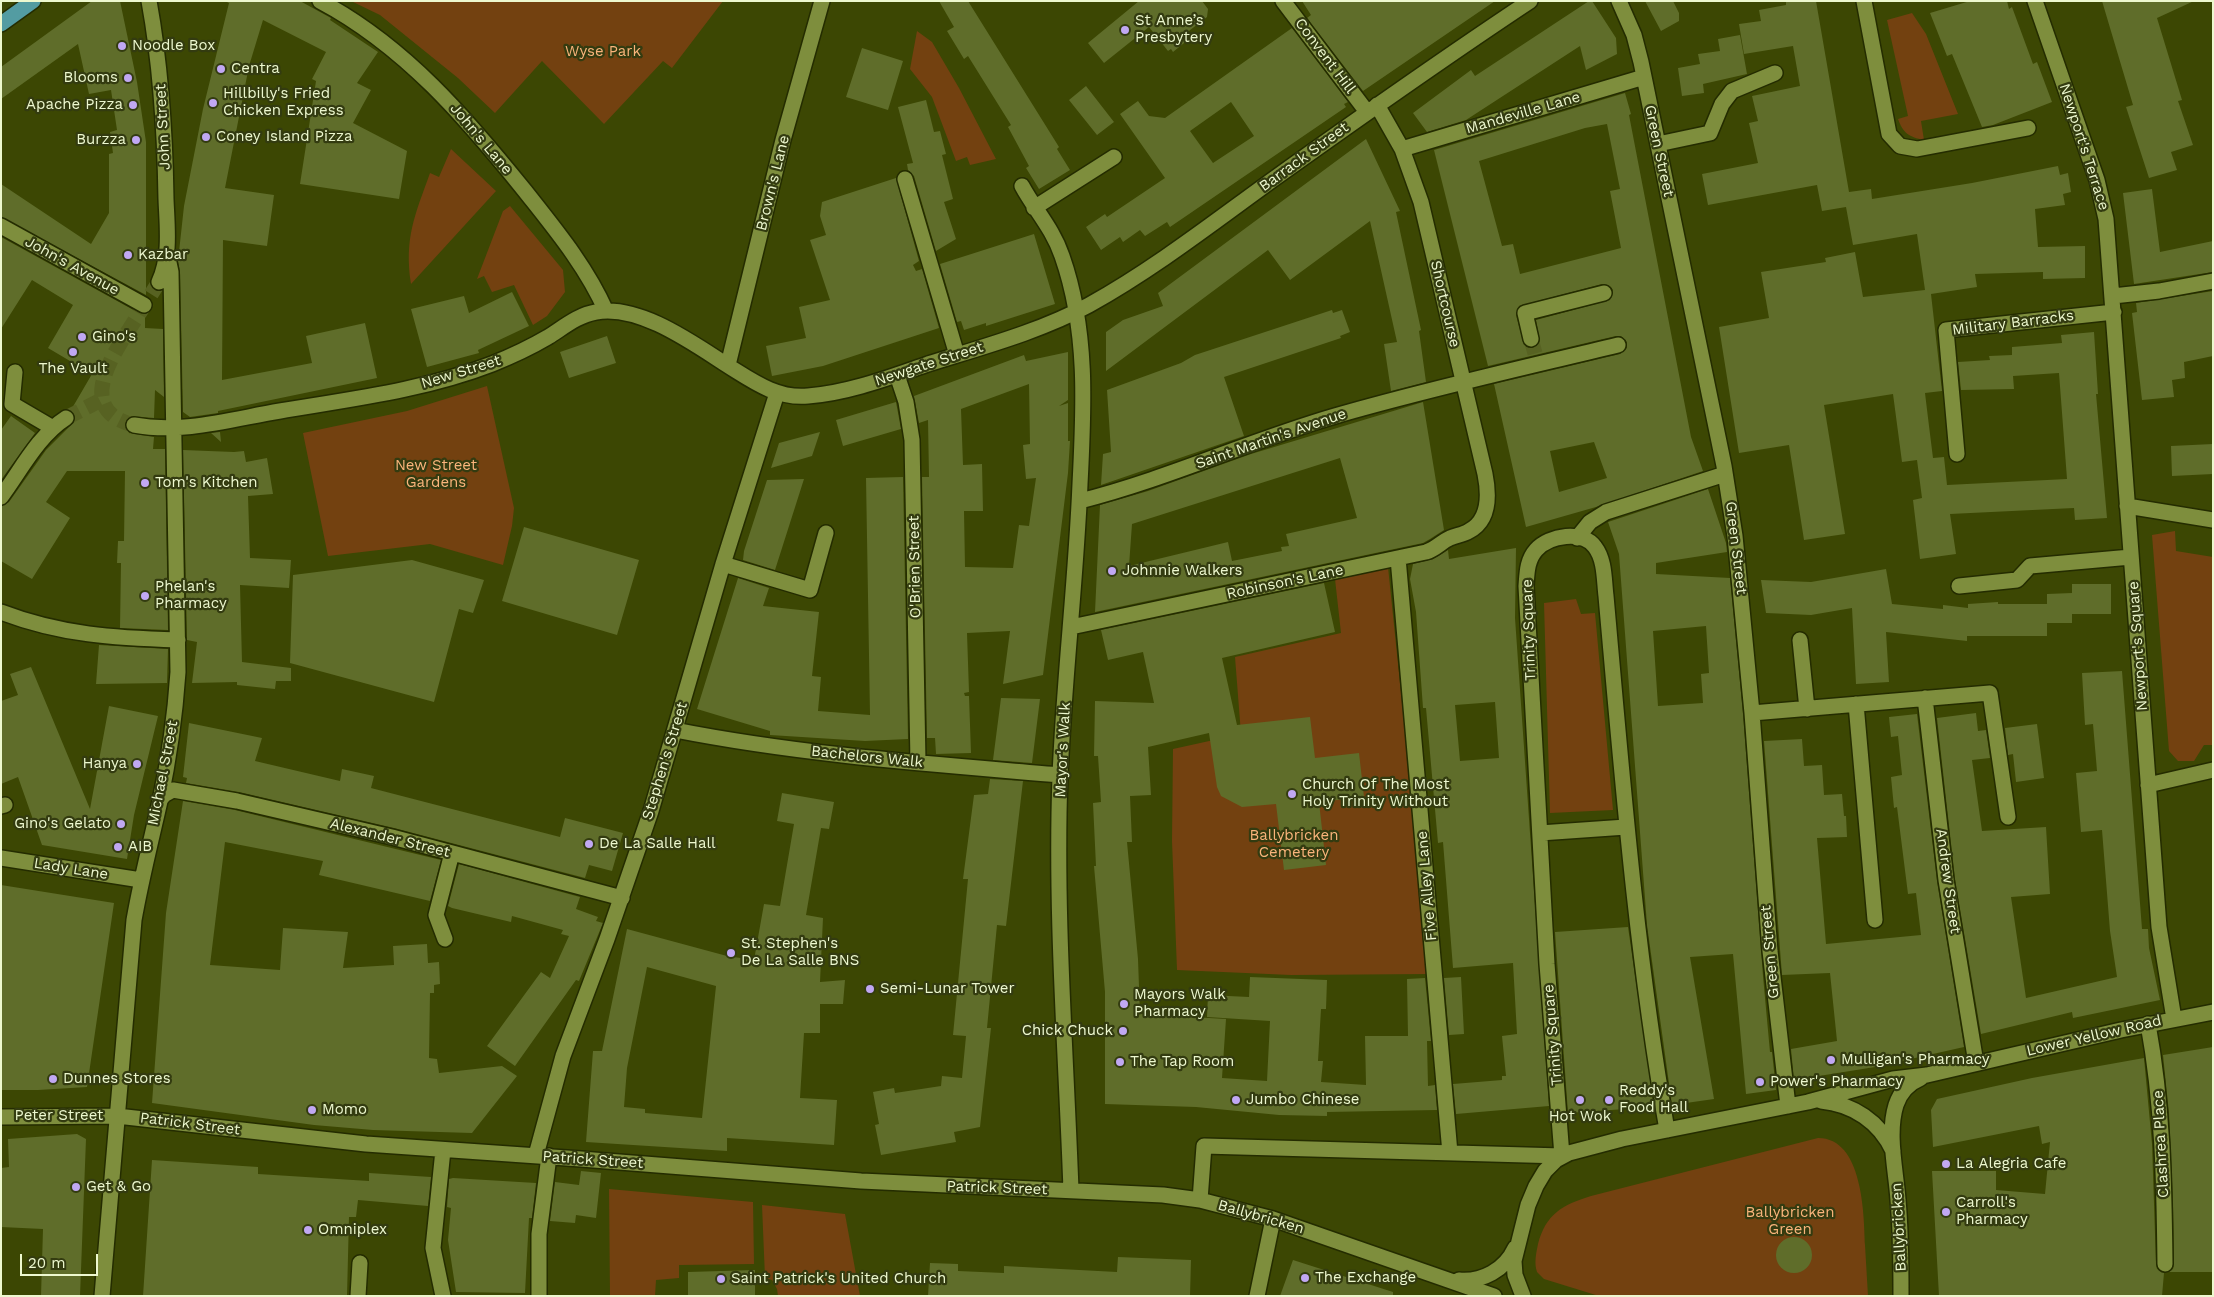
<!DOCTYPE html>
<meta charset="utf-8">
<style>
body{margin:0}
#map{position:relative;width:2214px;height:1297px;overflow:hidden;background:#3c4703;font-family:"Work Sans",sans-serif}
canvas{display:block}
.frame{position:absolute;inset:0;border:2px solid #edf8cf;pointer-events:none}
.scale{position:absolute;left:20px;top:1254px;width:78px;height:22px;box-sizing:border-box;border:2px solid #edf8cf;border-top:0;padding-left:6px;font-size:15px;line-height:18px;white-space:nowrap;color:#edf8cf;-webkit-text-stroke:4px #333b10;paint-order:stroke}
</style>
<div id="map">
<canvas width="2214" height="1297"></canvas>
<div class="frame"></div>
<div class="scale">20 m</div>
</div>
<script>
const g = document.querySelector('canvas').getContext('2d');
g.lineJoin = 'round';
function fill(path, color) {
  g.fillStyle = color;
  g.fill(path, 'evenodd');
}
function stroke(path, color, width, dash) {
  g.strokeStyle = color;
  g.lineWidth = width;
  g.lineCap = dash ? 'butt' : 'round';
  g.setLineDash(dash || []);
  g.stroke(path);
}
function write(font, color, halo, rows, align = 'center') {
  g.font = font + ' "Work Sans",sans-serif';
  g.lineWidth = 4.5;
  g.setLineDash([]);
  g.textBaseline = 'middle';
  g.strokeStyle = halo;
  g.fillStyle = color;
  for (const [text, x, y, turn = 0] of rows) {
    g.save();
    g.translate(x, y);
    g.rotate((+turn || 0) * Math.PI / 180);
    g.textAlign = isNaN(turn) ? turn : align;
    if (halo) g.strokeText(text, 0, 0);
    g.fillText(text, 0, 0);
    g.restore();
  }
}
fill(new Path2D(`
 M351,1H723L672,68L663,61L604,124L542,61L495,113L458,78L380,15Z
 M1912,13L1926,34L1958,114L1921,121L1924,140C1909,137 1903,133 1898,119L1908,116L1887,20Z
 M917,31L932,42L959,88L996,159L970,165L967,157L956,161L932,97L910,69Z
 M451,149L496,191L411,284C404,238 415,215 430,173L439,177Z
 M510,206L563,270L565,292L547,316L533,325L514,285L492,292L484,276L477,279L503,211Z
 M487,386L514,508L512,526L503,565L430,544L328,556L303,433L407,411Z
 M2175,531L2176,551L2213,557V745H2204L2194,761H2178L2169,751L2152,535Z
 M1388,567L1430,974L1291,975L1177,970L1172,841L1173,749L1241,734L1235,657L1341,633L1335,579Z
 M1576,599L1581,614L1595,613L1613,810L1550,813L1544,603Z
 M1818,1138C1863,1138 1864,1214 1865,1245C1866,1262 1867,1279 1868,1296H1599L1544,1279L1537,1272C1534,1263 1536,1254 1538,1244C1546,1214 1562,1205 1591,1196Z
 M609,1189L753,1202L754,1264L679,1265V1278L656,1280L655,1296H610Z
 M762,1205L845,1214L860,1296H778L777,1289L772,1280L765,1278Z`), '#734110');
fill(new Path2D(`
 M92,1H120L137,82L146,142V295L1,217V184L91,244L109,213V154L113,153L110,132L117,130L111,90L89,94L78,44L1,99V67Z
 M225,1H300L331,18L330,20L378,52L357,83L371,90L353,123L407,151L399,199L300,184L316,81L312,79L326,52L263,20L249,66L225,188L274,195L267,246L223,240L222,380L312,363L306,336L365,323L377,378L218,411V413L190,417L183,412L180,272L178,261L184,206L203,109L229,3Z
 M939,1H968L1059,147L1057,149L1070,170L1039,189L1026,168L1029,166L1008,127L1011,125L968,56L964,59L947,31L954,27Z
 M1139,1H1202L1208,9L1207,17L1185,34L1189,39L1173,52L1171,49L1168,51L1149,27L1104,63L1088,43Z
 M1302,1H1495L1363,91L1307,18L1311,15Z
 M1589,1H1592L1616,38L1617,54L1586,70L1580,46L1466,120L1427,132L1413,113L1471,70L1475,76Z
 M1645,1H1673L1679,13V21L1661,31Z
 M1786,1H1816L1849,192L1871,189L1872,199L1972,183L2058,166L2060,175L2068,173L2071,192L2063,194L2065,205L2035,209L2038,247L2085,246V278L2043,279V272L1975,274L1977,287L1931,294L1942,391L1925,393L1929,426L1933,458L1944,457L1947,485L2067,479L2059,373L2013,376L2014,389L1961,390L1958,362L1990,360L1989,356L2012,355V347L2062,343L2061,335L2094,332L2098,394H2096L2107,518L2075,520L2074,508L1950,514L1956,554L1920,559L1913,500L1922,498L1917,460L1902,462L1893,394L1824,405L1845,534L1804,540L1789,445L1739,453L1719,327L1769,318L1761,272L1826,262L1825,258L1855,252L1863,297L1925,290L1917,234L1853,245L1846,207L1822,211L1817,185L1708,205L1702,174L1758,163L1749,123L1758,121L1752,96L1800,86L1793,46L1744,54L1739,24L1761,21L1759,10L1786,5Z
 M1970,1H2007L2009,9L2012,7L2033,64L2037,62L2052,102L1993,125L1982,127L1952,54L1947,56L1930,13Z
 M2102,1H2194L2157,18L2182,100L2178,101L2193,145L2171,152L2177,170L2149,178L2126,107L2133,105Z
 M1292,28L1348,102L1344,104L1346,107L1170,227L1167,222L1145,236L1140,230L1123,242L1120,237L1101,250L1086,227L1105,214L1107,217L1165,178L1120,114L1138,101L1149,116L1165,118ZM1231,102L1254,136L1213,163L1190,131Z
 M1740,35L1747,74L1703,84L1704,93L1682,96L1678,68L1700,64L1698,54L1720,51L1718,39Z
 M862,48L903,61L888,110L846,97Z
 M1086,86L1114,122L1097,135L1069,100Z
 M1625,93L1631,114L1629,115L1634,141L1691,437L1703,471L1596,507L1526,527L1494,384L1620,354L1627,348V342L1621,336H1616L1488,366L1434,150ZM1607,124L1620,189L1610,191L1621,248L1520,274L1513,244L1502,246L1479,161L1585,128ZM1602,284L1610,286L1613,290L1610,300L1536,320L1540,342L1533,348L1524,345L1516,315L1519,306ZM1594,442L1607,478L1559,492L1550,451Z
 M926,100L934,132L940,131L946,154L942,155L953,199L944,202L956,239L936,251L914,176L908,170L907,164L913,163L898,107Z
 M1366,139L1400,211L1396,212L1421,330L1419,331L1426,382L1391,391L1384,344L1397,342L1370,221L1290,280L1268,250L1106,371V332L1123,320L1163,306L1158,293Z
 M896,178L919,261L913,265L916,271L922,269L939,328L823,366L772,376L766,346L806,338L799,307L830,300L810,240L826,235L820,216L822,202Z
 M2152,189L2160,252L2213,241V272L2134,284L2123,193Z
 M1034,234L1055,304L986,326V323L964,330L961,321L957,322L940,264Z
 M1,237L139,313L145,314V328L163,329L164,397L155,390L154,418L131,416L125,424L129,433L154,437L153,449H165L168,630L120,628L121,563H117L118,541H124L125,471H67L46,502L70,518L32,579L1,561V506L9,502L46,450L74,422L75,416L71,410L92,374L48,348L73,305L32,280L1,329Z
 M2213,291V356L2184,362L2185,378L2172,380L2174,397L2142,400L2132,313L2137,312L2136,303Z
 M512,292L529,326L478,350L479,353L427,367L411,309L464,296L469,313Z
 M1332,310L1333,313L1342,310L1350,332L1340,336L1341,338L1224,377L1244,436L1101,485L1103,454L1111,452L1107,390L1181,363L1195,355Z
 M607,336L616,363L569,378L560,352Z
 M1068,352V400L1059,406L1068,403V441H1070L1068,473L1043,675L1003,684L1010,631L967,633L969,692L964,693L965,696H969L971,753L936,754L935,738H927L922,477H929L928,420L919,423L914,396L1024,355L1026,361ZM1029,384L1030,444L1023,445L1026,479L1036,478L1029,526L1019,525L1013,568L965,567L964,511H983L982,464L963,465L961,409Z
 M896,402L901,429L843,446L836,420Z
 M1423,402L1444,530L1430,539L1423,543L1095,612L1100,505L1148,491L1251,454ZM1340,458L1357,518L1286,534L1289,546L1281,547L1282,551L1232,561L1228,542L1129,566L1132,524Z
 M11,416L35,433L1,480V430Z
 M220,432L221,442L211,433Z
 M820,432L812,456L771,468L779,443Z
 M2213,444V474L2172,476L2171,446Z
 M183,450L234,452L244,451L246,462L267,458L273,494L248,496L250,558L291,560L289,588L240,585L242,662L291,668V681H276L275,689L237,685V682L192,683L197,642L187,640V637Z
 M903,477L908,739L865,741L770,735V731L697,709L738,578L769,588L763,606L819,612L812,676L821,677L818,711L870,715L866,478Z
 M804,479L775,570L743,560L744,551L767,480Z
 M1708,489L1726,543L1727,552L1656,563V574L1730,578L1743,714L1763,976L1770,1052H1772L1776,1090L1746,1094L1733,954L1690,957L1714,1099L1672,1105L1647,925L1619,554L1608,522ZM1706,626L1709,673L1701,674L1703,703L1658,706L1653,631Z
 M524,527L639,560L617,635L502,601Z
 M1516,548L1515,618L1549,1106L1456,1114L1453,1084L1502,1080V1076H1506L1502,1036L1517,1034L1513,963L1453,968L1443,842L1438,843L1426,708H1423L1416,612L1410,579L1413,564L1433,559L1448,550L1449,559ZM1495,702L1499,758L1460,761L1455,705Z
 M412,560L484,580L473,613L459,609L434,702L290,663L293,575Z
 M1886,569L1892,604L1943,609V605L1968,608V604L1998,602V604H2047V594L2072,593V584H2111V614H2072V623H2047V636H1967V641L1886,632L1889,682L1856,684L1852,608L1811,615L1766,613L1761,580L1811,582Z
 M1324,583L1335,632L1222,658L1237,725L1310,717L1315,758L1359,753L1364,797L1319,802L1326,865L1284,870L1276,804L1242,807L1221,796L1217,787L1209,733L1148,747L1151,795L1130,796L1132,842H1127L1138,959L1140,1014L1226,1019L1222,1078L1267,1081L1270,1021L1207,1017L1208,995L1249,997L1250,977L1327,980L1326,1009H1321L1318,1061H1323L1321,1082L1366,1085L1365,1036H1408L1407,979L1425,978L1431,1041H1427L1428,1086L1435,1085L1437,1110L1327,1112V1116L1279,1115L1196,1107L1105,1104V992L1094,866H1096L1093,803L1101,802L1098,756H1094L1095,701L1154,703L1143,652L1108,660L1101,630Z
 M99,645L168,649L167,683L96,684Z
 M31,667L90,809L109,706L158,716L134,815L127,859L42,845L18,777L1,784V701L18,695L10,674Z
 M2122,671L2142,929H2148L2149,948L2160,1000L2073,1018L2072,1012L1981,1034L1955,879L1937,718L1976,713L1978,731L1986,730L1990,758L1972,760L1982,831L2046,827L2050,894L2011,897L2026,998L2117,977L2110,931L2102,830L2081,832L2076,773L2097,771L2093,724L2085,725L2082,673Z
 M1001,698L1040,699L1032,763L993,760Z
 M1917,714L1937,881L1964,1047L1875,1067L1794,1080L1791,1049L1837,1041L1830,973L1782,975L1764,741L1802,739L1804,766L1822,765L1824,795L1842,794L1844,816H1846L1847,837L1817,838L1826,944L1921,935L1916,893L1908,894L1897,807L1894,808L1891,777L1902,775L1898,736L1891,737L1889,717Z
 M189,723L262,738L255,761L340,781L342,769L374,776L371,788L560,837L565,818L623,833L612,871L589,865L585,878L394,828L239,792L186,783L187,778L183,777Z
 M2037,724L2044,778L2016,782L2013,754L2008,755L2005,728Z
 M990,779L1023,781L1006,926L997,925L987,1028H991L980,1127L954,1132L956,1142L881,1155L875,1125L879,1124L873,1092L894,1088L895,1093L941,1086L942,1076L962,1078L966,1036L953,1035L968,879H963L974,795L988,794Z
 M782,793L834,802L829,829L821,828L806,915L823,918L820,982L845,980L843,1004H820V1033H804L800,1098L837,1100L834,1145L727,1138V1151L586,1142L593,1051H602L627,929L727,956L754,960L764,904L780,906L794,824L777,821ZM647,967L716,986L702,1118L645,1113V1109L624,1107L627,1068Z
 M183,801L235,810L441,860L430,901L319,875L323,861L225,842L210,965L280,970L283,928L348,932L343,968L394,965L393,946L427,944L428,963L439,962L440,984L434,985V993H430L429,1058L437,1059L439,1073L502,1066L517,1076L472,1133L373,1130L314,1125L152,1103L166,913Z
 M459,864L580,897L576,909L598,917L596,921L603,923L579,981L576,980L515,1066L487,1046L541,972L550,978L569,936L561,934L563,930L512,916L511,922L452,908L448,906Z
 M1,885L114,903L87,1087L38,1090H1Z
 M1628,927L1654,1107L1568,1113L1555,932Z
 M1461,977L1464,1034L1449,1035L1444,978Z
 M2213,1047V1272H2169L2173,1269L2174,1264L2173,1203L2169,1113L2163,1055Z
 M2144,1058L2152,1144L2156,1264L2157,1269L2164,1273L2162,1296H1939L1932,1171H1996V1190L2045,1194L2050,1142L2042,1144L2039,1126L1933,1147L1931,1110L1937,1099L2032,1078Z
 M77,1134L86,1139L80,1296H41L43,1229L1,1227V1168L9,1167L8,1139Z
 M152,1160L258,1167V1174L369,1181V1173L431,1177L428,1206L358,1200L356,1217H349L347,1296H143Z
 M581,1171L601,1173L596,1218L576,1215L575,1223L550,1221L555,1182L579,1185Z
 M453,1178L536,1183L532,1218H529L525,1293L456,1292L448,1240L451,1208L447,1207L449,1179Z
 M1776 1255a18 18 0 1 1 36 0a18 18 0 1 1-36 0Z
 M1118,1257L1191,1260L1190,1296H928L930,1263L958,1264V1271L1004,1273V1266L1117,1272Z
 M1293,1260L1393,1292V1296H1280Z
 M755,1270V1296H688V1272Z`), '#5f6d2a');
stroke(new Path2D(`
 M1531,339L1538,364
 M66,418L103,399
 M134,425C76,411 110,359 130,328C140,313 149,297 159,282`), '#576222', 15, [15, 8]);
const minor = new Path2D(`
 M149,1C161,67 165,132 166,199C167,226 171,256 159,282
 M320,1C405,46 466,118 525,191C555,229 586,266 606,311
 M1283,1L1367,112
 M1619,1L1634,35L1641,62L1724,466L1735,536L1752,713L1770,951L1788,1106
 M1864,1L1889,134L1900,146L1917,149L2028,128
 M2035,1L2097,180L2106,219L2159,927L2174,1019
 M1658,144L1710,133L1722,104L1732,91L1775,73
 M1402,149L1644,77
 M905,179L957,355
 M1022,186C1035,210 1053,229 1062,256C1088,330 1084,407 1080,484C1076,581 1064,678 1060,776C1055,914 1066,1052 1071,1190
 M1034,208L1114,157
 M1,226L144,305
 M2113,296L2159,291L2213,281
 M1531,339L1525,313L1604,293
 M728,365L783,140L822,1
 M15,372L12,404L53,428
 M897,375L906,402L912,440L918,762
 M134,425C183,434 232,419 280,411C351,399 425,390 492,364C512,356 531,347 548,337C564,327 578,315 596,312C640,304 694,344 730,367C754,382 778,399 808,396C849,393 890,377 928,364C982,347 1039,332 1089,305C1154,269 1214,222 1275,178C1359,118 1444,58 1530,1
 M1957,454L1946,330L2114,312
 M1,497C21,470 38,436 66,418
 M1080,501C1167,479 1249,441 1335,416C1428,389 1523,368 1618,345
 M2127,506L2213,520
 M1577,538L1590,522L1606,512L1725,474
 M1398,558L1450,1153
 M723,564L810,590L826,533
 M1959,586L2017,580L2030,566L2131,557
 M1,612C61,635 115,638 178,640
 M1071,627L1426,552C1436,549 1441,542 1450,538C1456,535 1463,535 1469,531C1490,520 1489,494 1485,474L1421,202L1402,149L1377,105
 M1800,640L1807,709
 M1925,698L1946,880L1976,1063
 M1856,704L1875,920
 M1752,713L1990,693L2008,817
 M675,730C802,755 932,764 1060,775
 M2148,785L2213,770
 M160,800L164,795L173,790L237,801L392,837L622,898
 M1,806L5,805
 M1540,833L1626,827
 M1,858L141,880
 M445,939L436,915L452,853
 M2148,1024C2163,1106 2164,1181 2165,1264
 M1821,1101C1853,1104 1880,1122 1893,1151
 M1,1117L117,1116L366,1144L581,1159L861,1181L1163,1195L1200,1200L1273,1219L1494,1296
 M443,1150L433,1248L443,1296
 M536,1155L563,1056L607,939L651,811L723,564L777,393
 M1562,1156L1547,964L1526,586C1527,573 1527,560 1536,550C1549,535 1583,530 1595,547C1605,560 1604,580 1606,596C1622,775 1636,953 1667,1130
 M1200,1200L1204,1146L1562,1156
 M1459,1280C1482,1282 1505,1270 1515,1248
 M102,1296L134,920C141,880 151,841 160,801C169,759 175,716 178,672L171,272L167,253
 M358,1296L360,1263
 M539,1296V1234L549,1156
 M1257,1296L1273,1219
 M1523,1296L1515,1275L1514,1261L1528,1205L1536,1186L1545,1171L1556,1160L1569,1153L1622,1139L1808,1102L1893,1079L1927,1075L2121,1030L2213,1012
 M1901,1296C1901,1264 1901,1232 1898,1200C1896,1170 1887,1134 1896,1105C1900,1093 1909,1083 1921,1078`);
const major = new Path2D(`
 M1,24L33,1`);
stroke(minor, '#242c00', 18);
stroke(major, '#242c00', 18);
stroke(minor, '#7e8e3d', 15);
stroke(major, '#539ca2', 15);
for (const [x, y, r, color] of [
 [1125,30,5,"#c1a8f3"],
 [122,46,5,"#c1a8f3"],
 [221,69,5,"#c1a8f3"],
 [128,78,5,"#c1a8f3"],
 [213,103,5,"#c1a8f3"],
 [133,105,5,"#c1a8f3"],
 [206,137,5,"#c1a8f3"],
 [136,140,5,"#c1a8f3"],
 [128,255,5,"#c1a8f3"],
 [82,337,5,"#c1a8f3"],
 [73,352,5,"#c1a8f3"],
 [145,483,5,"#c1a8f3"],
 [1112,571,5,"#c1a8f3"],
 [145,596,5,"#c1a8f3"],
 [137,764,5,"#c1a8f3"],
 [1292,794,5,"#c1a8f3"],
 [121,824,5,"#c1a8f3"],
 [589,844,5,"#c1a8f3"],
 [118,847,5,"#c1a8f3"],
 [731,953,5,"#c1a8f3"],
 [870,989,5,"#c1a8f3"],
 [1124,1004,5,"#c1a8f3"],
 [1123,1031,5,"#c1a8f3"],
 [1831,1060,5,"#c1a8f3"],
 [1120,1062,5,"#c1a8f3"],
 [53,1079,5,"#c1a8f3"],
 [1760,1082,5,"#c1a8f3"],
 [1236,1100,5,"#c1a8f3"],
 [1580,1100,5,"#c1a8f3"],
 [1609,1100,5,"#c1a8f3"],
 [312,1110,5,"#c1a8f3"],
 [1946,1164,5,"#c1a8f3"],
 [76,1187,5,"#c1a8f3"],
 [1946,1212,5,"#c1a8f3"],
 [308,1230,5,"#c1a8f3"],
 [1305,1278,5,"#c1a8f3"],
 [721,1279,5,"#c1a8f3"]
]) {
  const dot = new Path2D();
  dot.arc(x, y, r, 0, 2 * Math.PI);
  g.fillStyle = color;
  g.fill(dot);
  stroke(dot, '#333b10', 2);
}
write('15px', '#edf8cf', '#333b10', [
 ["St Anne’s",1135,21],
 ["Presbytery",1135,38],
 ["Noodle Box",132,46],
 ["Centra",231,69],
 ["Blooms",118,78,"right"],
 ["Hillbilly's Fried",223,94],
 ["Chicken Express",223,111],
 ["Apache Pizza",123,105,"right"],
 ["Coney Island Pizza",216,137],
 ["Burzza",126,140,"right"],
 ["Kazbar",138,255],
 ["Gino's",92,337],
 ["The Vault",73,369,"center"],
 ["Tom's Kitchen",155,483],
 ["Johnnie Walkers",1122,571],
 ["Phelan's",155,587],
 ["Pharmacy",155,604],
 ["Hanya",127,764,"right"],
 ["Church Of The Most",1302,785],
 ["Holy Trinity Without",1302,802],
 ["Gino's Gelato",111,824,"right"],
 ["De La Salle Hall",599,844],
 ["AIB",128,847],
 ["St. Stephen's",741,944],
 ["De La Salle BNS",741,961],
 ["Semi-Lunar Tower",880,989],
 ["Mayors Walk",1134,995],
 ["Pharmacy",1134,1012],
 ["Chick Chuck",1113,1031,"right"],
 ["Mulligan's Pharmacy",1841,1060],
 ["The Tap Room",1130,1062],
 ["Dunnes Stores",63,1079],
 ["Power's Pharmacy",1770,1082],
 ["Reddy's",1619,1091],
 ["Food Hall",1619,1108],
 ["Jumbo Chinese",1246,1100],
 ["Momo",322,1110],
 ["Hot Wok",1580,1117,"center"],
 ["La Alegria Cafe",1956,1164],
 ["Get & Go",86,1187],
 ["Carroll's",1956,1203],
 ["Pharmacy",1956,1220],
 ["Omniplex",318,1230],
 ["The Exchange",1315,1278],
 ["Saint Patrick's United Church",731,1279]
], 'left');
write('15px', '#fab47b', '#333b10', [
 ["Wyse Park",603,52],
 ["New Street",436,466],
 ["Gardens",436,483],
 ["Ballybricken",1294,836],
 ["Cemetery",1294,853],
 ["Ballybricken",1790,1213],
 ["Green",1790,1230]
]);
write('15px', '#edf8cf', '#333b10', [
 ["Convent Hill",1325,56,53],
 ["Mandeville Lane",1523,113,-16],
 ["John Street",163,127,-93],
 ["John's Lane",481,139,50],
 ["Newport's Terrace",2084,147,72],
 ["Green Street",1659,151,78],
 ["Barrack Street",1304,157,-36],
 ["Brown's Lane",773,183,-76],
 ["John's Avenue",72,266,29],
 ["Shortcourse",1445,304,77],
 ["Military Barracks",2013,323,-7],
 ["Newgate Street",929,364,-18],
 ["New Street",461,372,-17],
 ["Saint Martin's Avenue",1271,439,-19],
 ["Green Street",1736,548,83],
 ["O'Brien Street",915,567,-91],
 ["Robinson's Lane",1285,582,-12],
 ["Trinity Square",1529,630,-92],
 ["Newport's Square",2138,646,-94],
 ["Mayor's Walk",1063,750,-87],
 ["Bachelors Walk",867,757,6],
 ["Stephen's Street",665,761,-73],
 ["Michael Street",163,773,-79],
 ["Alexander Street",390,838,14],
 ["Lady Lane",71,869,9],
 ["Andrew Street",1948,881,82],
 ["Five Alley Lane",1427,886,-95],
 ["Green Street",1770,952,-95],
 ["Trinity Square",1553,1035,-95],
 ["Lower Yellow Road",2094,1036,-13],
 ["Peter Street",59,1116],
 ["Patrick Street",190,1124,7],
 ["Clashrea Place",2161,1144,-93],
 ["Patrick Street",593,1160,4],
 ["Patrick Street",997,1188,2],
 ["Ballybricken",1261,1217,16],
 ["Ballybricken",1899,1227,-93]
]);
</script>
